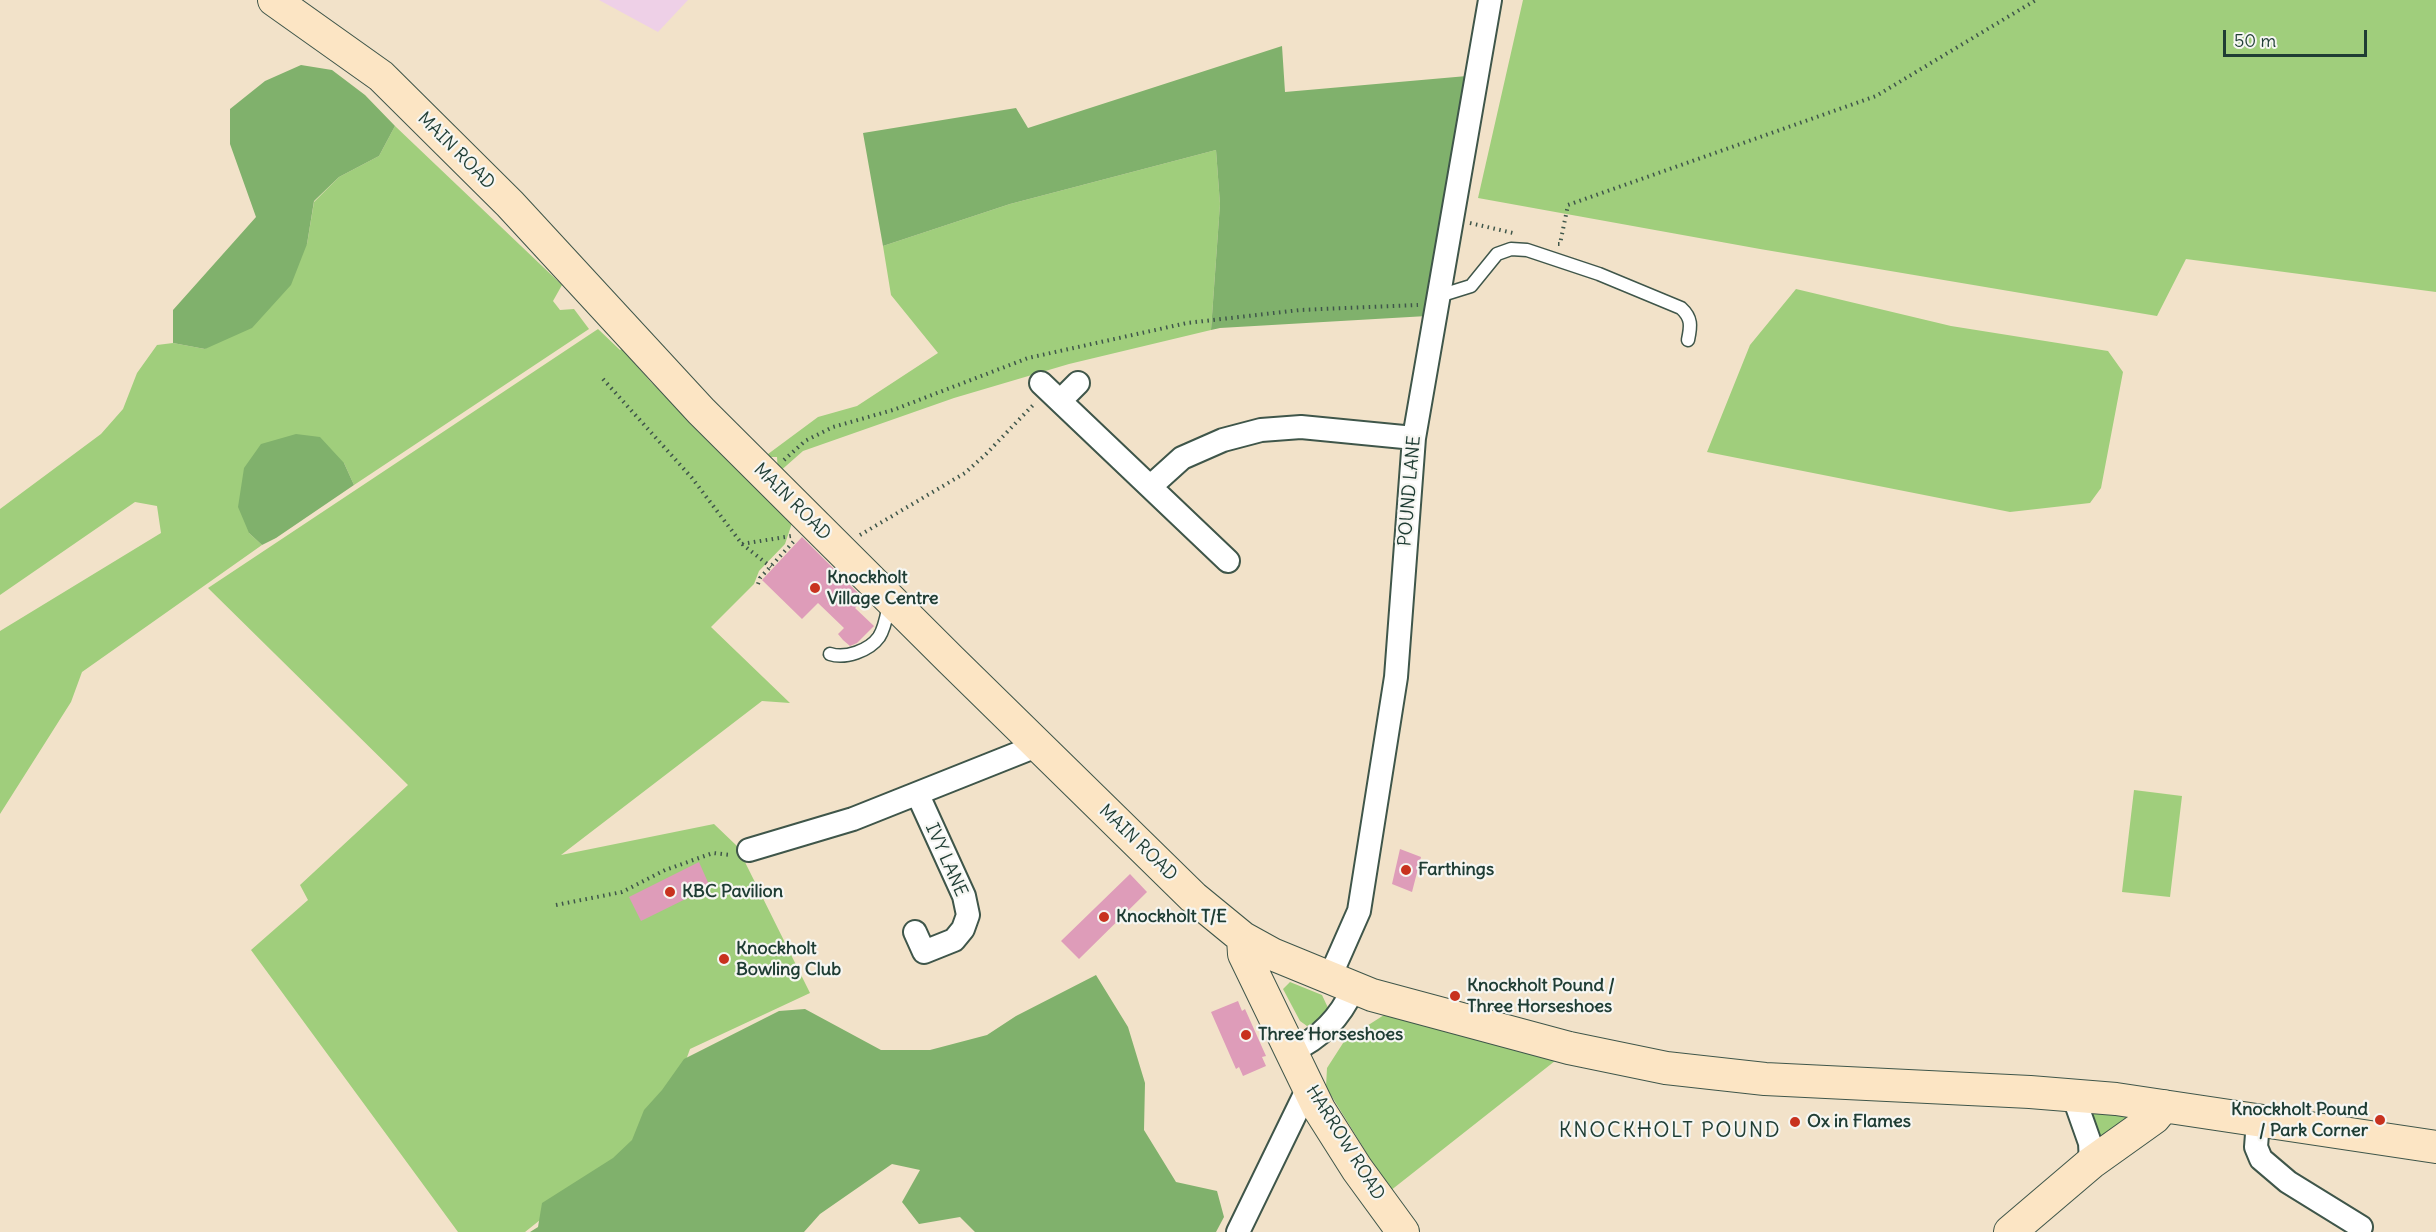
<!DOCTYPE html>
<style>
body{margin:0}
#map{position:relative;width:2436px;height:1232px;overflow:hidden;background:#f2e2c9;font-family:Delius,sans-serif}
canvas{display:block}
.scale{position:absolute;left:2223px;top:30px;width:144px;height:27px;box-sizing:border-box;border:3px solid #1f3d34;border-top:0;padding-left:8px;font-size:18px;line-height:21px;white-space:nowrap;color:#1f3d34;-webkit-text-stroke:4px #f6f6f2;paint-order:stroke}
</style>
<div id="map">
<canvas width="2436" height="1232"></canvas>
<div class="scale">50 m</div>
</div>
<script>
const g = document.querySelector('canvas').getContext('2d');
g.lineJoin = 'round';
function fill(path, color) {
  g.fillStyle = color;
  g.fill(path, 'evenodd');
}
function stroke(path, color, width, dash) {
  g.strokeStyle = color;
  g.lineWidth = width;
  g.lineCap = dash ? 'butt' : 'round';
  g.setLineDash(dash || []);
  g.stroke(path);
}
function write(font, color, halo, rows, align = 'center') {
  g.font = font + ' Delius,sans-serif';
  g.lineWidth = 4.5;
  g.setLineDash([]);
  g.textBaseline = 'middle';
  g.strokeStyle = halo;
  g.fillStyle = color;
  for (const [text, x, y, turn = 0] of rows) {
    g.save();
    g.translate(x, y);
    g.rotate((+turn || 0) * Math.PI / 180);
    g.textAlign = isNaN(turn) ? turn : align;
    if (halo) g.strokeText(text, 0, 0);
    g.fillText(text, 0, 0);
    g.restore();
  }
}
fill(new Path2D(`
 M599,0H688L658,32Z`), '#eed0e7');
fill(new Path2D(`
 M1523,0H2436V292L2186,259L2157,316L1760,249L1478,198Z
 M395,126L562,285L553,301L560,310L574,309L589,329L354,485L344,463L249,533L262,545L82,672L71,702L0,814V631L161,533L157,506L135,502L0,595V509L101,434L123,409L137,373L157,345L173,343L205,349L307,244L314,202L339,177L379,156Z
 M1216,150L1220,204L1211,330L1069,364L954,398L803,451L778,473L777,457H764L818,417L857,406L938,353L891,295L883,246L1010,204Z
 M1796,289L1951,326L2108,351L2123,372L2101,488L2090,503L2010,512L1707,452L1750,345Z
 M598,329L620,350L622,349L650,381L792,523L785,544L759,571L754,584L711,627L790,703L762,701L561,855L714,824L737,846L810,993L690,1049L664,1121L525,1232H458L251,950L308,900L300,885L408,785L208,588Z
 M2134,790L2182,796L2170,897L2122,892Z
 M1290,982L1322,995L1329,1010L1325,1017L1307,1026L1300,1021L1283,989Z
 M1384,1015L1560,1057L1390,1191L1326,1087L1327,1068L1345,1040Z
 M2083,1108L2138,1118L2096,1147Z`), '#a0ce7c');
fill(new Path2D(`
 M1282,46L1285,92L1467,76L1427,316L1220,328L1211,330L1220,204L1216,150L1010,204L883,246L863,133L1016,108L1028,128Z
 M301,65L332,70L365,95L395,126L379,156L339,177L314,201L307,244L291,285L252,328L205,349L173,343V310L256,217L230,144V109L265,81Z
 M296,434L320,437L344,463L354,485L276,538L262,545L249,533L238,507L244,468L261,444Z
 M1096,975L1128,1027L1145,1083L1144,1130L1176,1182L1217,1191L1224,1217L1216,1232H975L960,1217L919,1224L902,1202L920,1170L892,1164L820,1214L804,1232H530L538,1227L542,1203L613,1158L632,1140L644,1110L662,1090L684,1059L779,1011L805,1009L881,1050H930L987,1035L1016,1016Z`), '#80b16c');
fill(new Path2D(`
 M802,537L864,599L855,608L874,626L857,643L850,646L843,640L838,634L844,628L818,603L802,619L762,580Z
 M1400,849L1421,857L1412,892L1392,884Z
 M699,862L710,887L641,921L629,897Z
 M1130,874L1147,892L1079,959L1061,941Z
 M1238,1001L1242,1011L1245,1009L1266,1056L1262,1057L1266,1066L1243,1076L1239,1067L1236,1069L1211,1012Z`), '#de9cb9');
const lane = new Path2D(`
 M1439,296L1471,286L1497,254L1511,249L1527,250L1599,274L1681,308C1692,318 1691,326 1688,340
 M830,654C845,659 869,651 879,637C885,628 887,614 889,604`);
const street = new Path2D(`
 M1041,383L1228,561
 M1060,401L1078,383
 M1151,486L1182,458L1223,440L1261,430L1301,427L1414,438
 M749,850L853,819L1039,745
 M915,932L924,952L954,940L963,929L968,915L964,896L918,795
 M1329,979L1359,911L1396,677L1414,438L1490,0
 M1292,1051C1321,1038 1340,1018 1353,989
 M2073,1095L2090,1143L2091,1163
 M2258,1121L2256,1147L2261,1159L2288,1182L2361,1227
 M1238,1232L1308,1088`);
const secondary = new Path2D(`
 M274,0L381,76L510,204L701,411L951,660L1193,897L1243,938L1272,954L1372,995L1569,1048L1666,1068L1765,1079L2030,1092L2116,1099L2436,1147
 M1243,938L1244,954L1319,1109L1357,1169L1403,1232
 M2010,1232L2091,1163L2154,1118L2164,1106`);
stroke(lane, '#3f564a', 15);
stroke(street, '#3f564a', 26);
stroke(secondary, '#3f564a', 34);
stroke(new Path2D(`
 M1470,223L1513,233
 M1558,244H1560L1568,205L1876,96L2036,0
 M603,379L692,478L742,544L771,567
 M784,460L805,441L833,427L893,410L1028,358L1187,323L1300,310L1418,305
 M860,535L965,473L986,454L1035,403
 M742,544L791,536
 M758,584L760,578L795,540
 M556,905L622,892L665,870L713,853L731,855`), '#3f564a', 4, [1.5, 4.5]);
stroke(lane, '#fff', 12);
stroke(street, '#fff', 22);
stroke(secondary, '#fce5c4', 32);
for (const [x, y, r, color] of [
 [815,588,6,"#c8321e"],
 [1406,870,6,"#c8321e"],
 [670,892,6,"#c8321e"],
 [1104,917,6,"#c8321e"],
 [724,959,6,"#c8321e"],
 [1455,996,6,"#c8321e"],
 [1246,1035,6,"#c8321e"],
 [2380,1120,6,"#c8321e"],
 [1795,1122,6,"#c8321e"]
]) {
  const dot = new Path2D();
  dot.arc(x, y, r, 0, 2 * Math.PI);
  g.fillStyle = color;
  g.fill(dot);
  stroke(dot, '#f6f6f2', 2);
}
write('18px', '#1f3d34', '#f6f6f2', [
 ["MAIN ROAD",456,151,45],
 ["POUND LANE",1410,491,-85],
 ["MAIN ROAD",792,502,45],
 ["MAIN ROAD",1138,843,44],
 ["IVY LANE",946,860,66],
 ["HARROW ROAD",1345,1143,58]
]);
write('bold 18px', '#1f3d34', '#f6f6f2', [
 ["Knockholt",827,578],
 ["Village Centre",827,599],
 ["Farthings",1418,870],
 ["KBC Pavilion",682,892],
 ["Knockholt T/E",1116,917],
 ["Knockholt",736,949],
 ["Bowling Club",736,970],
 ["Knockholt Pound /",1467,986],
 ["Three Horseshoes",1467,1007],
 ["Three Horseshoes",1258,1035],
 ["Knockholt Pound",2368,1110,"right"],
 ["/ Park Corner",2368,1131,"right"],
 ["Ox in Flames",1807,1122]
], 'left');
g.letterSpacing = '1.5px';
write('21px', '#1f3d34', '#f6f6f2', [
 ["KNOCKHOLT POUND",1670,1131]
]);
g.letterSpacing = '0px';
</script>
